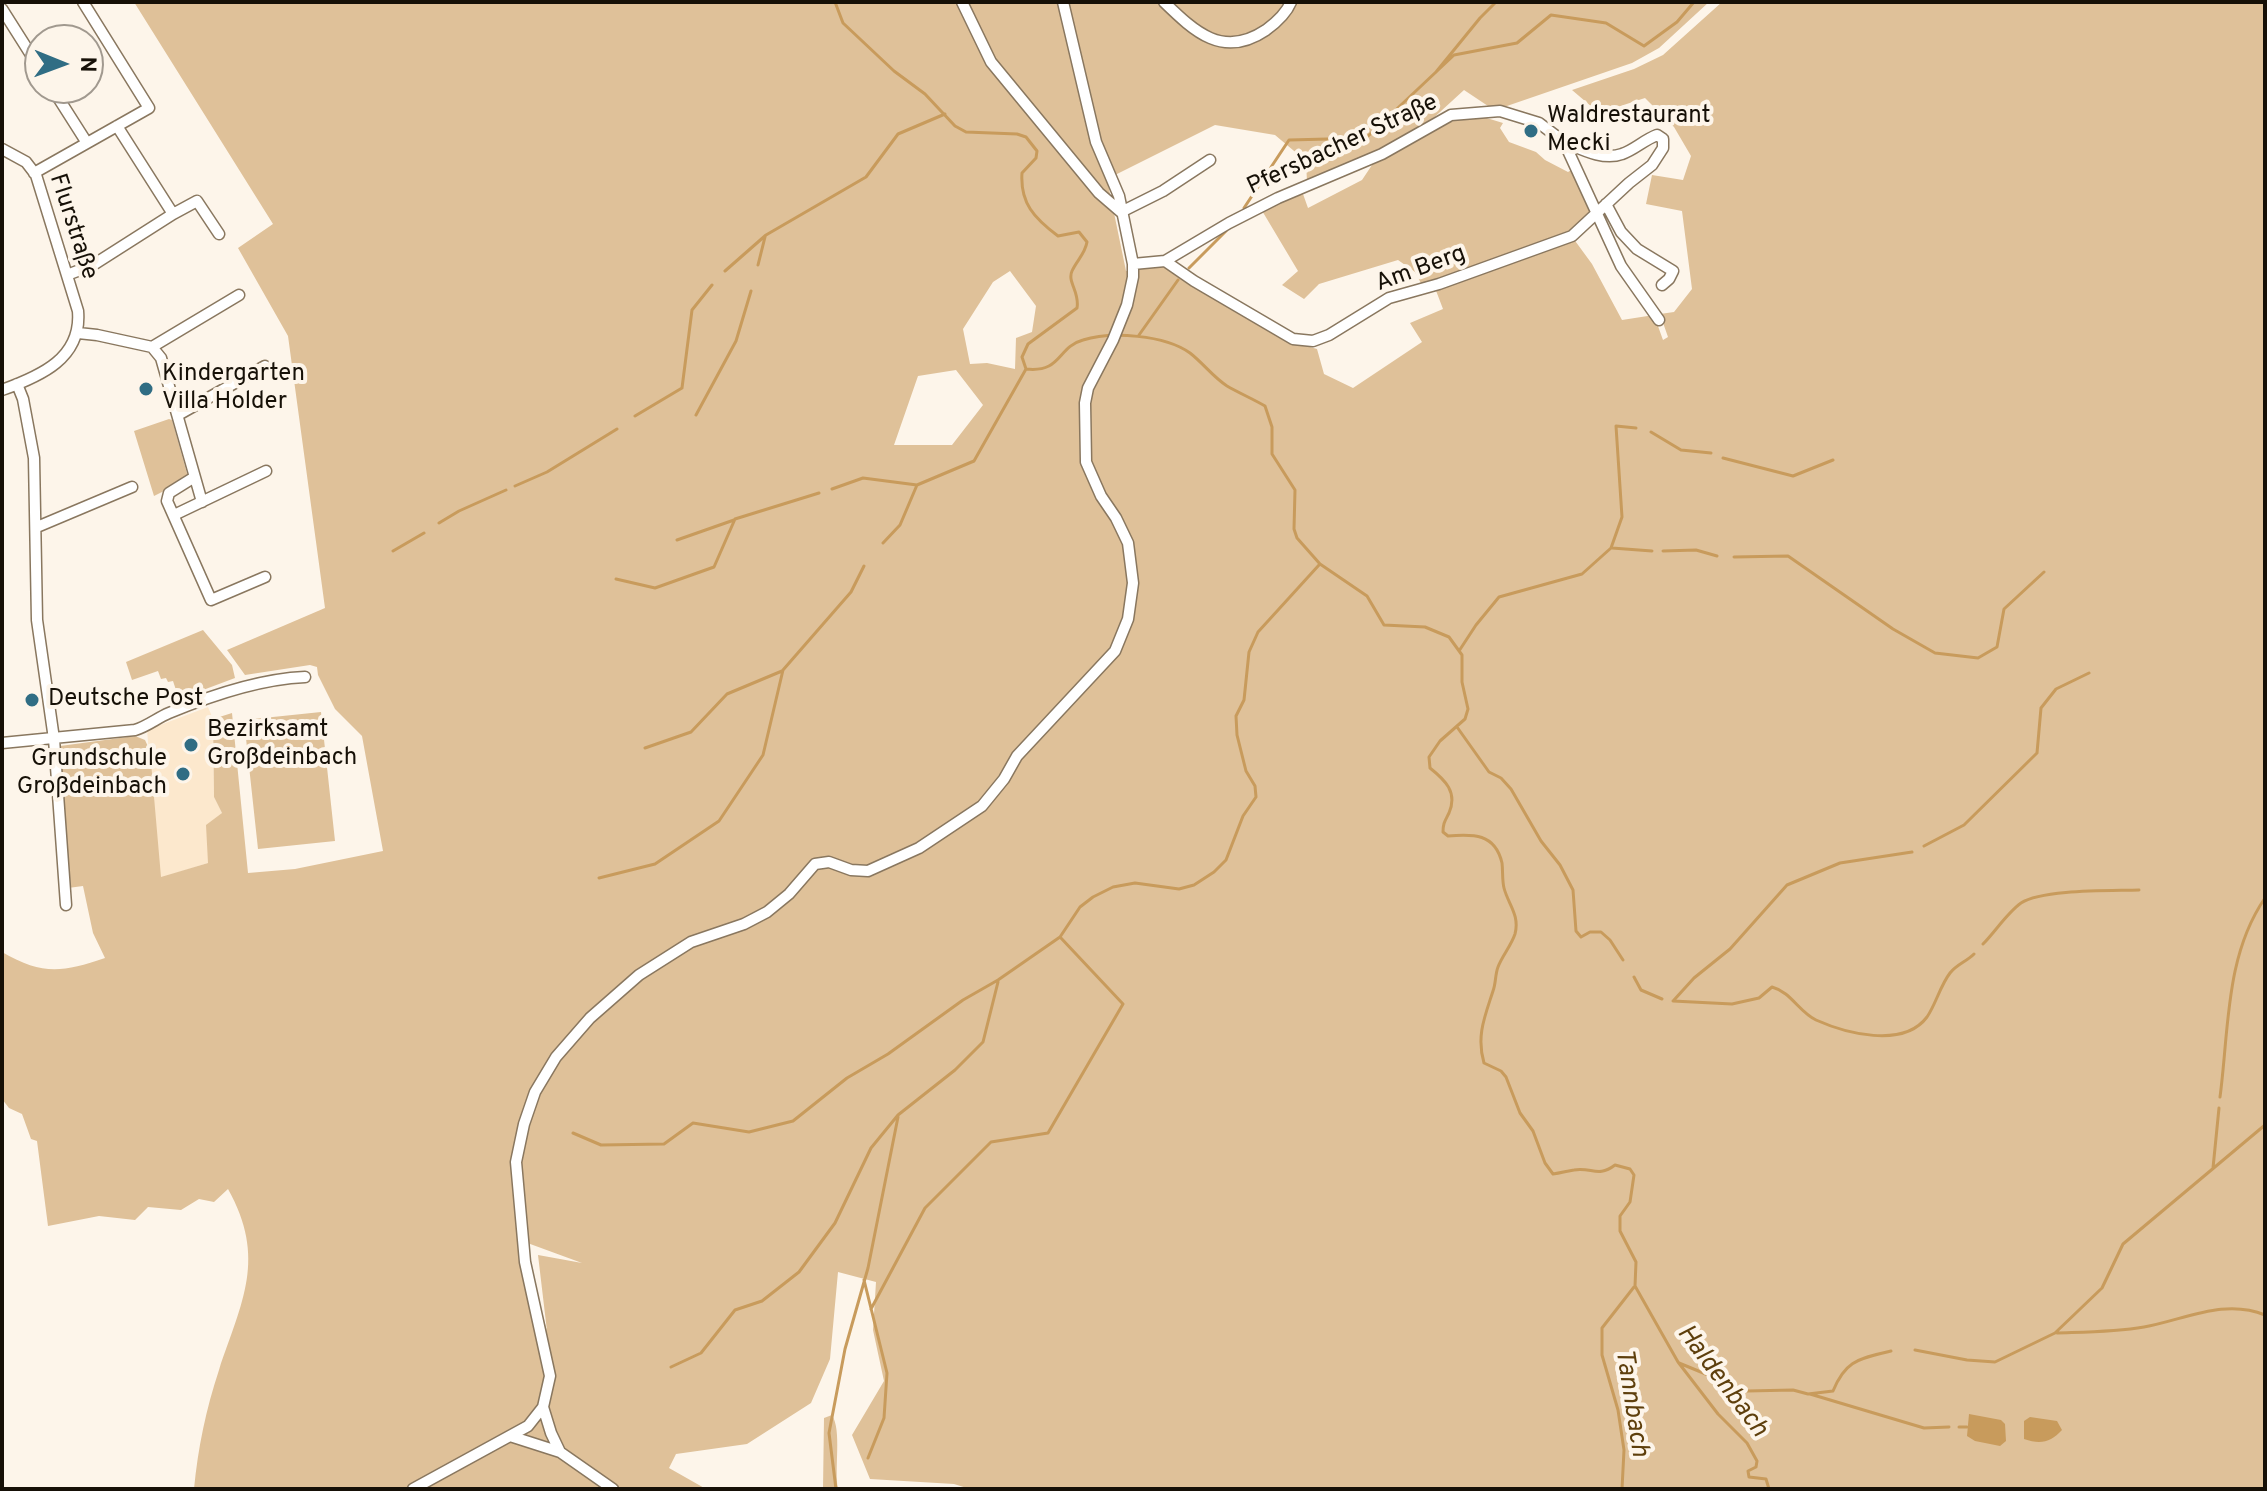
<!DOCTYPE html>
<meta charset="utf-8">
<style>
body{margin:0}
#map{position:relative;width:2267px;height:1491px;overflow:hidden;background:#fdf5ea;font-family:Overpass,sans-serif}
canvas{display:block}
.frame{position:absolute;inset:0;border:4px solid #161007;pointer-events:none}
.north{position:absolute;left:24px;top:24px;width:80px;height:80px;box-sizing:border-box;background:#fdf5ea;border:2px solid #a1998f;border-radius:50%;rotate:91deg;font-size:22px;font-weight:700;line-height:32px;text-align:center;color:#161007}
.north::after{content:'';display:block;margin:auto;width:28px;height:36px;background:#306d84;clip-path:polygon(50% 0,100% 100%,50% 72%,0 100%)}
</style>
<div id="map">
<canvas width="2267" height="1491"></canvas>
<div class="frame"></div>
<div class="north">N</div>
</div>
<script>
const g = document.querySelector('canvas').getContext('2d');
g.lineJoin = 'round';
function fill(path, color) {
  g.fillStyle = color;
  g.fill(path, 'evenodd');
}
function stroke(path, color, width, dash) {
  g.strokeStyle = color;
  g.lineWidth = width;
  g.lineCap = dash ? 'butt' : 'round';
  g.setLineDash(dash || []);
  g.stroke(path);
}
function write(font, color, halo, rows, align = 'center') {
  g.font = font + ' Overpass,sans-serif';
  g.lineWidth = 8;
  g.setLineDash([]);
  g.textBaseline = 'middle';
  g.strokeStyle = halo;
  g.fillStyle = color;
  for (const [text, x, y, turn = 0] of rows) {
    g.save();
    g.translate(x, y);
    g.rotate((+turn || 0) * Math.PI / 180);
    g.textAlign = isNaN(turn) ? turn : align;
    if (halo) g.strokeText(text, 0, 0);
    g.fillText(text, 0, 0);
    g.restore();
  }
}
fill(new Path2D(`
 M208,707L213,719L214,797L222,813L208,863L160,878L147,730Z`), '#fce8cd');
fill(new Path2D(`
 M134,2H1709L1659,48L1632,63L1504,107L1488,106L1464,90L1428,123L1402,139L1307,182L1306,161L1275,135L1215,125L1107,179L1126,271C1140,270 1151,265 1164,267L1289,341L1317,349L1324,374L1353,388L1422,342L1410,323L1443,309L1435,288L1573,238L1592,264L1622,320L1654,315L1663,340L1668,337L1660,314L1674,312L1692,289L1682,211L1646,204L1652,175L1683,180L1691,156L1674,127L1645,98L1599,113L1572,90L1634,69L1663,55L1722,2H2265V1489H970L954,1484L870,1479L852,1435L884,1381L873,1330L876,1282L838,1272L830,1359L811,1403L747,1444L676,1454L669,1468L706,1489H194C198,1448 206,1409 219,1370C242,1301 267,1259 228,1189L214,1202L199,1199L181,1210L148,1207L135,1220L99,1216L48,1226L37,1141L31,1139L22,1114L9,1108L2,1099V952C42,975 61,973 105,958L93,933L83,886L68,888L60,746L135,736L145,740L150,751L161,877L208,863L206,825L222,813L214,797L213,719L232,713L248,873L295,869L383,851L362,736L335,709L318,675L317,667L310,665L245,675L227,650L325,608L288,336L238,248L273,224ZM1010,271L1036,306L1032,332L1016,338L1015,369L987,363L970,364L963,329L993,282ZM956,370L983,405L952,445H894L918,376ZM522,1241L582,1263L538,1255L547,1331Z
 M1480,116L1503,123L1500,128L1509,142L1536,152L1545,160L1568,172L1573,169L1594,213L1571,234L1423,287L1415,272L1398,260L1319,284L1304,299L1282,285L1298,271L1261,209L1303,194L1308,208L1362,180L1372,165L1447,123L1462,118Z
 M169,419L172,420L188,477L184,481L154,496L134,431Z
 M203,630L232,665L235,678L179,699L173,681L168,682L166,678L161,679L158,671L132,680L126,662Z
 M321,712L335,841L258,849L244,720Z
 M832,1415C842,1431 834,1468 838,1489H823L824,1418Z`), '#dfc199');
fill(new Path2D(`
 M1969,1414L2001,1420L2005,1424L2006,1441L2000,1446L1975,1441L1967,1436Z
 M2030,1417L2057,1421L2062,1430C2051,1442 2041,1445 2024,1439V1421Z`), '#c89b5c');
stroke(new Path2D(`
 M835,2L843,23L894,71L925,94L955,126L966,132L1017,134L1026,137L1037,151L1036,158L1022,173C1020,203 1034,218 1058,236L1079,232L1087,242C1085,254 1077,260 1072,271C1067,282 1080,292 1077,308L1028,344L1022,357L1026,369C1062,373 1057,347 1083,340C1111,331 1165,335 1190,353C1203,363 1213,377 1227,386C1239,393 1253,399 1265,406L1272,427V454L1295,490L1294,529L1297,538L1320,564L1367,596L1384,625L1425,627L1449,637L1462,655V682L1468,709L1465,719L1440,741L1429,757L1430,768C1445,780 1458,792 1449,813C1445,821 1443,823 1443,832L1448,836C1473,834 1495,833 1502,863C1503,871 1502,880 1504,888C1508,904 1520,915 1515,934C1511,946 1502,956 1498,967C1495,975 1496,983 1493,991C1485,1016 1476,1036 1484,1063L1501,1071L1506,1077L1520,1113L1533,1131L1545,1163L1553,1174C1561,1173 1567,1171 1574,1170C1592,1167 1598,1178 1615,1165L1630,1169L1634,1175L1630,1202L1620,1216V1231L1636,1262L1635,1286L1678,1362L1718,1414L1747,1443L1757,1461L1756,1467L1748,1471L1749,1477L1766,1479L1769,1489
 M1436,72L1480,18L1496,2
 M1244,208L1289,140L1366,138L1454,55L1517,43L1551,15L1606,23L1644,46L1677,22L1694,2
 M758,265L765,237
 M1189,268L1226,231
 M725,271L766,235L866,177L898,134L945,114
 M1139,335L1178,280
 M696,415L736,341L751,291
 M635,416L682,388L692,310L712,285
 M1651,432L1681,450L1711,453
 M1723,458L1793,476L1833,460
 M515,486L547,472L617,429
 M832,489L863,478L917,485L974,461L1026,369
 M439,523L459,511L506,490
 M677,540L734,520
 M883,543L900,525L917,485
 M1612,548L1652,551
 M393,551L424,533
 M1663,551L1696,550L1717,556
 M1734,557L1788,556L1893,629L1935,653L1978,658L1997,647L2004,609L2044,572
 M616,579L655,588L714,567L735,519L819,493
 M1459,651L1476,625L1499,597L1582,574L1611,548L1622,517L1616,426L1636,428
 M1457,727L1489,772L1501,778L1511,789L1541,841L1560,865L1573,890L1576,931L1581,937L1590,932H1601L1610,940L1623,960
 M645,748L691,732L727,694L782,671
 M1924,846L1964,825L2037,753L2041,708L2056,689L2089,673
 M599,878L655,864L719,821L763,755L783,670L851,592L864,566
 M1983,944C1995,932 2007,913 2021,903C2043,889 2112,891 2139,890
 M1634,977L1641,990L1662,999
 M1674,1000L1694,978L1730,949L1787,885L1840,863L1912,852
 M1673,1001L1732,1004L1759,998L1772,987C1791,992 1799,1012 1816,1020C1845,1033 1903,1049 1927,1017C1936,1004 1940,986 1950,973C1957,964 1966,962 1974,954
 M2220,1097C2229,1030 2225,956 2265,898
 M573,1133L601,1145L664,1144L693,1123L749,1132L793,1121L847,1078L888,1054L963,1000L998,980L1060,937L1080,907L1093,897L1113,887L1135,883L1179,889L1194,885L1214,872L1226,860L1243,816L1256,797L1255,786L1246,771L1237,735L1236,716L1244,700L1249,652L1258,632L1319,565
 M2213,1168L2219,1108
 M864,1280L887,1373L884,1418L868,1458
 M871,1309L925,1208L991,1142L1048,1133L1123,1004L1060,937
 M2057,1333C2086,1332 2115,1332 2144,1327C2184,1320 2224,1298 2265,1315
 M1915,1350L1967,1360L1995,1362L2055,1333L2102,1288L2123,1244L2265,1125
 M1679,1363L1747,1391L1793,1390L1808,1394L1833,1391C1846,1359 1860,1359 1891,1351
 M671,1367L701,1353L735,1310L762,1301L799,1272L835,1223L871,1148L898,1115L955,1070L983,1042L998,982
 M1810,1394L1924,1428L1949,1427
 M1959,1427H1967
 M836,1489L829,1433L845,1349L868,1268L898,1117
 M1622,1489L1624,1450L1618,1410L1602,1355V1328L1634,1287`), '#c89b5c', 3);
const street = new Path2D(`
 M962,2L991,62L1099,193L1121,212
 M1164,2C1195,32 1223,59 1266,30C1277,22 1286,14 1291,2
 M2,9L40,69
 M52,88L87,143
 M117,126L173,214L197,201L219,234
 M2,149L26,162L36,175L78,311C82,358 41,376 2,390
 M34,173L149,108L83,2
 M1606,204L1621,232L1637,249L1673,271L1669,279L1662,285
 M1121,212L1163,191L1210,160
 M1165,261L1194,281L1293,339L1313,341L1329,335L1389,298L1439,284L1572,236L1629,183L1652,165L1663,148V139L1657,135C1644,140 1634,150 1622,154C1603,161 1581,149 1564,142
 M1133,264L1165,261L1229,223L1278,198L1382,154L1451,115L1500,111L1539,123L1564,142L1621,266L1659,320
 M67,275L93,265L173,214
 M78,333L97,335L152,347L161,358L202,502
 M152,347L239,295
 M17,384L23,399L34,458L37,620L54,739L66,905
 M178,415L265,366
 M193,478L169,493L167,501L211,600L265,577
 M174,515L266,471
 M37,527L132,487
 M2,743L135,730C148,726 157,718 169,713C212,695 259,679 305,677
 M543,1407L551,1433L560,1452
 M510,1436L560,1452L613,1489
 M413,1489L528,1426L543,1407L550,1376L525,1262L516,1162L524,1124L535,1092L556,1057L590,1018L639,975L691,942L744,924L767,912L789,894L815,864L829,862L851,870L868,871L919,848L982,806L1004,779L1017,756L1115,651L1128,619L1133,583L1128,543L1116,518L1101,496L1086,462L1085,403L1088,388L1113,340L1127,305L1133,277V264L1119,196L1096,142L1063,2`);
stroke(street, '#89775f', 13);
stroke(street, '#fff', 10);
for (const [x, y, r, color] of [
 [1531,131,8,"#306d84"],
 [146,389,8,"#306d84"],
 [32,700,8,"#306d84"],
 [191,745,8,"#306d84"],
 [183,774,8,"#306d84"]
]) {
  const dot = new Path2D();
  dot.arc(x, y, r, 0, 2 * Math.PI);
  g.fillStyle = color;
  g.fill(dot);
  stroke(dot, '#fdf5ea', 3);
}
write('24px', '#161007', '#fdf5ea', [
 ["Waldrestaurant",1547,117],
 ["Mecki",1547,145],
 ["Kindergarten",162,375],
 ["Villa Holder",162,403],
 ["Deutsche Post",48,700],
 ["Bezirksamt",207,731],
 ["Großdeinbach",207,759],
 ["Grundschule",167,760,"right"],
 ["Großdeinbach",167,788,"right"]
], 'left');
write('24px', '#161007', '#fdf5ea', [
 ["Pfersbacher Straße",1343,146,-25],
 ["Flurstraße",72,227,72],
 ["Am Berg",1421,270,-20]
]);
write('italic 26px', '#5e3f0c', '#fdf5ea', [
 ["Haldenbach",1721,1382,53],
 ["Tannbach",1630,1403,81]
]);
</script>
